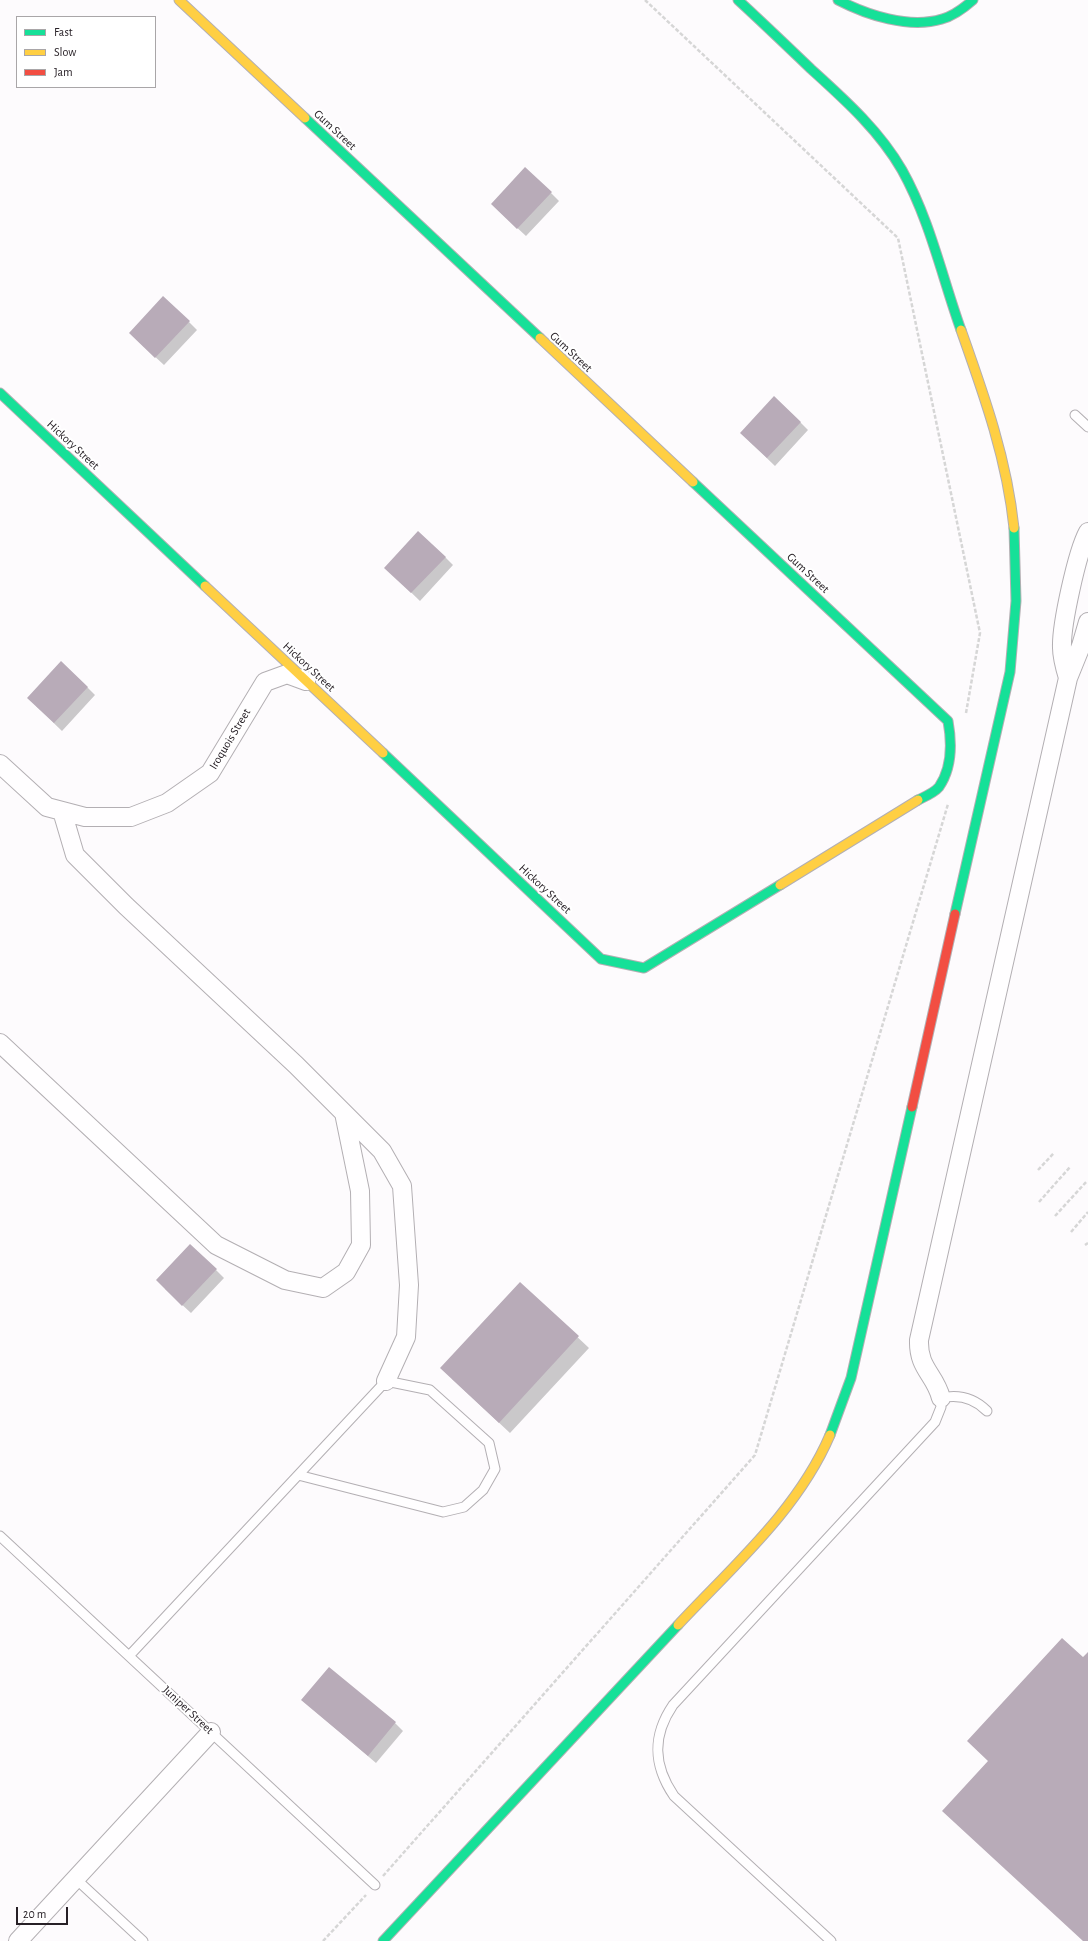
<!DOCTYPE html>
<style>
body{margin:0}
#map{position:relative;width:1088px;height:1941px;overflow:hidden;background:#fdfbfd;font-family:"Alegreya Sans",sans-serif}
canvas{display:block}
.legend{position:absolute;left:16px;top:16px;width:140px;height:72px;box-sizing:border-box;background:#fff;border:1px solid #a9a6a8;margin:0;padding:5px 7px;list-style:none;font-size:12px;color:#272026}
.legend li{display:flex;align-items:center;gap:8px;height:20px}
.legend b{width:20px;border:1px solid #a9a6a8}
.scale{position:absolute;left:16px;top:1907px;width:52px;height:18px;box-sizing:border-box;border:2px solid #272026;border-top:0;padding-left:5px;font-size:12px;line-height:14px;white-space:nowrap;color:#272026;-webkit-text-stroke:3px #fff;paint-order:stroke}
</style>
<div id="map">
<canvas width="1088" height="1941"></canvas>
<ul class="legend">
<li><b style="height:5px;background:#16e098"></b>Fast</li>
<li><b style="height:5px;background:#ffcf43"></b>Slow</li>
<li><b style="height:5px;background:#f24e42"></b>Jam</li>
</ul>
<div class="scale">20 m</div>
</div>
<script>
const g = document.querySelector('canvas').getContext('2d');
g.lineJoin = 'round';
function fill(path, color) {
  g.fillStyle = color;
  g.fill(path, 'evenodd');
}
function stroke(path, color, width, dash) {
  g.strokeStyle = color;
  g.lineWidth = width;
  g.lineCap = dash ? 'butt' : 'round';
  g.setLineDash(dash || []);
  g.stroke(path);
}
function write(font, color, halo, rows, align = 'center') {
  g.font = font + ' "Alegreya Sans",sans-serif';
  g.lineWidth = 4;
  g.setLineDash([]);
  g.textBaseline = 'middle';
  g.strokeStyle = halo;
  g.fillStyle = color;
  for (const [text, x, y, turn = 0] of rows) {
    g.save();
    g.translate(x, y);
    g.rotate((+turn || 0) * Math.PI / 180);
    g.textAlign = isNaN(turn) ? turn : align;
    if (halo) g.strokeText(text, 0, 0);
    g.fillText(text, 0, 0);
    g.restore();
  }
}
fill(new Path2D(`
 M551,193L559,201L526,236L500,212Z
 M189,322L197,330L164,365L138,341Z
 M800,422L808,430L775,466L749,441Z
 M445,557L453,565L420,601L394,576Z
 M87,687L95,695L62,731L36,706Z
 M216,1270L224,1278L191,1313L165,1289Z
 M520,1283L589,1348L510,1433L452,1379Z
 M302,1700L395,1723L403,1731L376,1763Z`), '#0003');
fill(new Path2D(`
 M525,167L552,192L517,229L491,204Z
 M163,296L190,321L155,358L129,333Z
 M774,396L801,422L767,458L740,433Z
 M418,531L446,557L411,593L384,568Z
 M61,661L88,687L54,723L27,698Z
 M190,1244L217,1269L182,1306L156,1280Z
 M520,1282L579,1336L499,1423L440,1368Z
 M1062,1638L1083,1657L1088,1652V1941H1083L942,1811L988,1761L967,1741Z
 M329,1667L396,1722L368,1756L301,1700Z`), '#b8abb8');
const lane = new Path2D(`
 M1075,415L1088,427
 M0,1536L375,1885
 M129,1656L386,1381L430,1390L489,1443L495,1469L483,1490L464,1507L443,1512L298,1475
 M76,1879L143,1941
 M831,1941L674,1796C653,1765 652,1736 673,1705L935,1422L941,1407V1398C959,1394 974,1398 987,1411`);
const street = new Path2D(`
 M1068,678C1065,668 1062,658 1062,648C1061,626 1077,552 1088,532
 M0,764L47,807L85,817H131L167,803L210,773L265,682L287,674L306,681
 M0,1043L216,1245L285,1280L323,1288L346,1272L361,1245L360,1191L344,1113L296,1065L126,906L75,855L62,811
 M344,1113L382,1151L402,1186L409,1285L406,1337L386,1381
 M941,1398C935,1374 918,1369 919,1340L1068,678L1081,646L1088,622
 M18,1941L211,1732`);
const fast = new Path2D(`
 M738,0C763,23 787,46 811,69C844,99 879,130 902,170C930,220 942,277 961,330
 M838,0C867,15 909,29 942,19C954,16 964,8 973,0
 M305,118L540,338
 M0,393L205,586
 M693,482L948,721C952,743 952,768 939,787C934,793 924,797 918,800
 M383,753L601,959L644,968L780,885
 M955,914L1010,672L1016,601L1014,528
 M830,1435L851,1378L912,1107
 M383,1941L678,1625`);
const slow = new Path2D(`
 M179,0L305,118
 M961,330C984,395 1007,459 1014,528
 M540,338L693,482
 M205,586L383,753
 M780,885L918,800
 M678,1625C733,1566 798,1510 830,1435`);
const jam = new Path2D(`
 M912,1107L955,914`);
stroke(lane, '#b3afb3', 11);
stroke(street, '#b3afb3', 20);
stroke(fast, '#b3afb3', 11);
stroke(slow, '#b3afb3', 11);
stroke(jam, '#b3afb3', 11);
stroke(new Path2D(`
 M645,0L898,238L980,633L966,713
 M1038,1170L1054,1153
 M1039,1202L1070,1167
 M1055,1216L1087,1181
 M1071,1232L1088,1212
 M1085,1245L1088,1243
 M383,1876L755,1455L948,804
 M323,1941L366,1895`), '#d6d6d6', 2.5, [4, 2]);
stroke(lane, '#fffeff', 9);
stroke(street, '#fffeff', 18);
stroke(fast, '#16e098', 9);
stroke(slow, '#ffcf43', 9);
stroke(jam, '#f24e42', 9);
write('12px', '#272026', '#fff', [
 ["Gum Street",335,130,43],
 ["Gum Street",571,352,43],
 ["Hickory Street",73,445,43],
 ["Gum Street",808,573,43],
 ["Hickory Street",309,667,43],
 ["Iroquois Street",230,739,-59],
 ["Hickory Street",545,889,43],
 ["Juniper Street",188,1710,43]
]);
</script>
